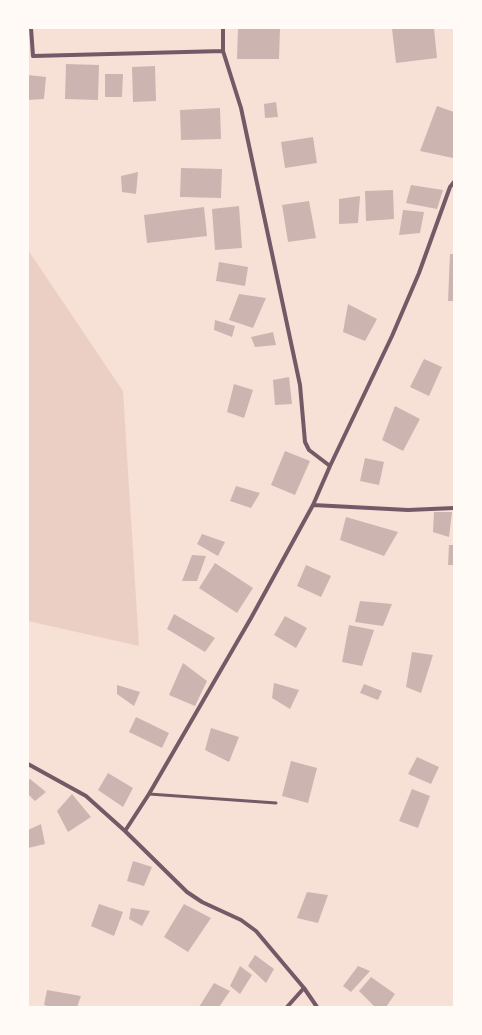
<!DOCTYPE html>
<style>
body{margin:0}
#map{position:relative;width:482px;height:1035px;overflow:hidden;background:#f7e1d7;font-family:Jost,sans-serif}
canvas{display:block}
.frame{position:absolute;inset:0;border:29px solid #fffaf5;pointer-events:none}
</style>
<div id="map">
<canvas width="482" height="1035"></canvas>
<div class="frame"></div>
</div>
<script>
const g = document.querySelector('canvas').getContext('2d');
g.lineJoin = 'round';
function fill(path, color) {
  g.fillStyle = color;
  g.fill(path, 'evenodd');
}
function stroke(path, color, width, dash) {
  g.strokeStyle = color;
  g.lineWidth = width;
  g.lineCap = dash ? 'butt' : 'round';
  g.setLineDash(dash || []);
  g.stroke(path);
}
fill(new Path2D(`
 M28,250L123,391L139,646L28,621Z`), '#ebcfc5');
fill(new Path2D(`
 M238,28H280L279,59H237Z
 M398,28H434L437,58L396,63L392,29Z
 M66,64L99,65L98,100L65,99Z
 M155,66L156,101L133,102L132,67Z
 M105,74H123L122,97H105Z
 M28,75L46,77L44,99L28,100Z
 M276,102L278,117L265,118L264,104Z
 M437,106L454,112V154L453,158L420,151Z
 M220,108L221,139L181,140L180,110Z
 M313,137L317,163L285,168L281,142Z
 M181,168L222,169L221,198L180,197Z
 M138,172L136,194L122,192L121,176Z
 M411,185L443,190L437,209L406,203Z
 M393,190L394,219L366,221L365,191Z
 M360,196L358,223L339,224V199Z
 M309,201L316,238L288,242L282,205Z
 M239,206L242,248L215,250L212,209Z
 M204,207L207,236L147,243L144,215Z
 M403,210L424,212L420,233L399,235Z
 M450,254H454V301H448Z
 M219,262L248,267L245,286L216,281Z
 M239,294L266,298L253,328L229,320Z
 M348,304L377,319L365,341L343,332Z
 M215,320L235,326L232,337L214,330Z
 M273,332L276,345L255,347L251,337Z
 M424,359L442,367L429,396L410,387Z
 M289,377L292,404L275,405L273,380Z
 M234,384L253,390L244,418L227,412Z
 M395,406L420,419L403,451L382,440Z
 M285,451L310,461L295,495L271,485Z
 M365,458L384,462L379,485L360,481Z
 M236,486L260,493L251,508L230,501Z
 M434,512H452L449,537L433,532Z
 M346,517L398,532L384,556L340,540Z
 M202,534L225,542L218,556L197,544Z
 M449,545H454V565H448Z
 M192,555L206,556L197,581H182Z
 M215,563L253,588L237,613L199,588Z
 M306,565L331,576L321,597L297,586Z
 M360,601L392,604L383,626L355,622Z
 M174,614L215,638L205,652L167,629Z
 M285,616L307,628L296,648L274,635Z
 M349,625L374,630L362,666L342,662Z
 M412,652L433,655L421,693L406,687Z
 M183,663L207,681L195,706L169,695Z
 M274,683L299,690L290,709L272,698Z
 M364,684L382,691L378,700L360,693Z
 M117,685L140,692L134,706L117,694Z
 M136,717L169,733L162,748L129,732Z
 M211,728L239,737L229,762L205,750Z
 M417,757L439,767L431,784L408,774Z
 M291,761L317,768L308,803L282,796Z
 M108,773L133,788L123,807L98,790Z
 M30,779L46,792L35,801L28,794V780Z
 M412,789L430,796L418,828L399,821Z
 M72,794L91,817L68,832L57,811Z
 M41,824L45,844L28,848V830Z
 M133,861L152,867L144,886L127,881Z
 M307,892L328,895L318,923L297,918Z
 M99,904L123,912L114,936L91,926Z
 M184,904L211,918L188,952L164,937Z
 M131,908L150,911L142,926L129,919Z
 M255,955L274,969L266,983L248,966Z
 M240,966L252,975L240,994L230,986Z
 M358,966L370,971L351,992L343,986Z
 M371,977L395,994L386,1007H375L359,991Z
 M214,983L230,991L219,1007H199Z
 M47,990L81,996L77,1007H51L44,1005Z`), '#ccb4b1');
stroke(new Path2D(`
 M149,794L276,803`), '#755966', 3);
stroke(new Path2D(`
 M31,28L33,56L223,51V28
 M223,51L241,108L300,385L305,442L309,450L330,466
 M313,505L408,510L454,508
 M28,764L86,796L125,831L187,892L202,902L241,920L256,931L304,988L317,1007
 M125,831L149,794L251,618L313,505L330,466L392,336L419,273L450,187L454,182
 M287,1007L304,988`), '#755966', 4);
</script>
